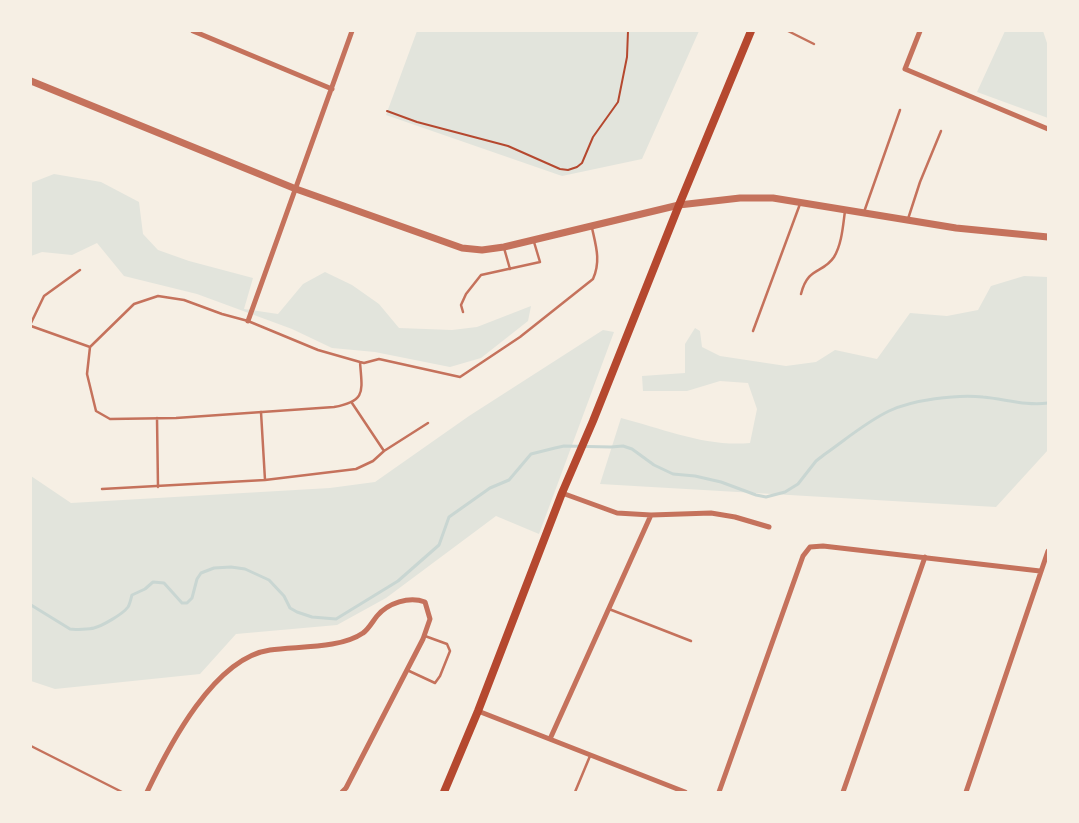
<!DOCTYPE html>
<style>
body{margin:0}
#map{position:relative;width:1079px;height:823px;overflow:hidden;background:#f6efe4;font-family:"PT Sans",sans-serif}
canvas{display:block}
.frame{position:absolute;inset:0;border:32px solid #f6efe4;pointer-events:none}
</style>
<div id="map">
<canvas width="1079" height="823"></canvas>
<div class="frame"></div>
</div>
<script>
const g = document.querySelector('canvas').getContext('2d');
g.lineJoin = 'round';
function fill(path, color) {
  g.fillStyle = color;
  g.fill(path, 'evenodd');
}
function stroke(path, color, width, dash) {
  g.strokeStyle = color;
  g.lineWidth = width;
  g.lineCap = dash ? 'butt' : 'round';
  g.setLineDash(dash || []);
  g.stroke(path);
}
fill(new Path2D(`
 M417,31H699L642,159L562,176L386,115Z
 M1005,31H1043L1048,46V118L977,92Z
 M54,174L101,182L139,202L143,234L158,250L189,261L253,278L244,309L278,314L303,284L325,272L352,285L379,304L399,328L452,330L477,327L531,306L528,321L481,358L450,367L375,352L332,348L292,329L197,294L124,276L97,243L72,255L42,252L31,256V183Z
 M1024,276L1048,277V450L996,507L600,484L621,418C664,429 705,447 750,443L757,409L748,383L720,381L687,391H643L642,376L685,373V344L695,328L700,331L702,347L720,356L786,366L816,362L835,350L877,359L910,313L947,316L978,310L991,286Z
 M603,330L614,332L539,534L496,516L386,598L337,625L236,634L200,674L55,689L31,681V476L71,503L330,488L375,482L469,416Z`), '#e2e4dc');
stroke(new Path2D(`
 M31,605L70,629C74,630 91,629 94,628C102,626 123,614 128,607C130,604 131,598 132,595L145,589L153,582L164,583L182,603H187L192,598L197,579L201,573L214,568L231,567L245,569L269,580L284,596L290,608L297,612L312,617L336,619L398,581L439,545L449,517L490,488L509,480L531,454L555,448L564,446L611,447L623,446L632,449L654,465L673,474L695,476L721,482L756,495L766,497L785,492L798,484L816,461L825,454C845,440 866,422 889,411C912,400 957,394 983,397C1005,399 1026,406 1048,403`), '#c9d6d2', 3);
stroke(new Path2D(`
 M387,111L417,122L508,146L560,169L568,170L577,167L582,163L593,137L618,102L627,57L628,31`), '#b5482f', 2);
stroke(new Path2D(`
 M788,31L814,44
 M864,212L900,110
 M908,219L920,182L941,131
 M504,248L510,269
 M801,294C808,266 823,274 834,257C842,244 843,225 845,211
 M463,312L461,305L466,294L481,275L540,262L534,242
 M31,323L44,296L80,270
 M31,326L90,347
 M753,331L800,204
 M360,362C362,391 367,401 334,407L176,418L110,419L96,411L87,374L90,347L134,304L158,296L184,300L222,314L248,321L318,350L360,362L364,363L379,359L460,377L520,337L593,279C601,261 596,246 592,228
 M352,403L384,451
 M261,412L265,480
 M157,418L158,487
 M102,489L265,480L356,469L373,461L384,451L428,423
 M609,609L691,641
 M407,670L435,683L440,676L450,651L447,644L425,636
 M31,746L122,792
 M575,792L590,756`), '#c5725c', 2.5);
stroke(new Path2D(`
 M193,31L332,89
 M920,31L905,69L1048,129
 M248,321L352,31
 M562,493L617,513L651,515L711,513L735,517L769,527
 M478,711L685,792
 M550,739L651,515
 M147,792C169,746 214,658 270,650C297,646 340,649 363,633C368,630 373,621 377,616C388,603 409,596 425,602L430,619L423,639L346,788L342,792
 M719,792L803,556L810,547L823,546L1040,571
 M843,792L925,557
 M966,792L1048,551`), '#c5725c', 5);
stroke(new Path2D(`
 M31,81L296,189L462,248L482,250L504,247L679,205L740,198H773L956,228L1048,237`), '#c5725c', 7);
stroke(new Path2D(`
 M444,792L478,711L562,493L593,421L679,205L751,31`), '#b5482f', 8);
</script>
